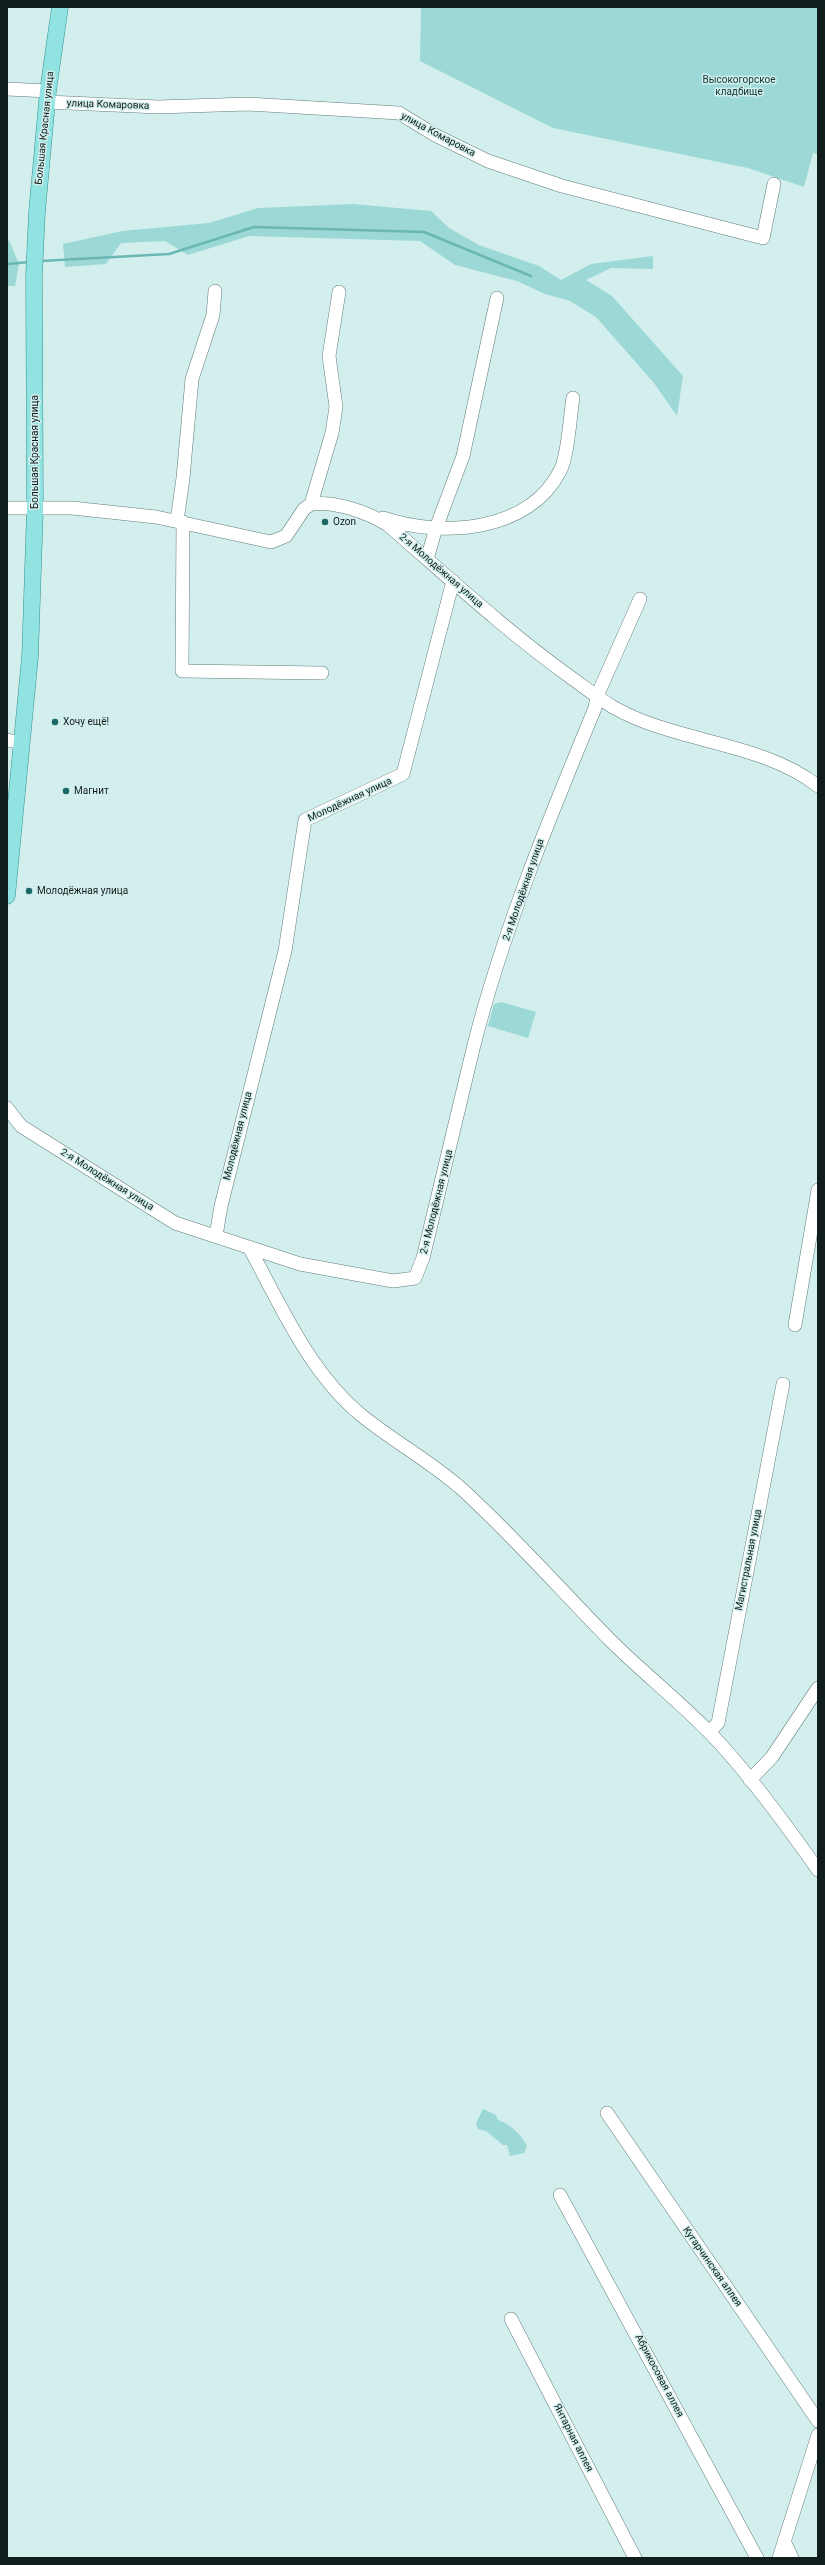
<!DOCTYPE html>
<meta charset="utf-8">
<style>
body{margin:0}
#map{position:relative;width:825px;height:2565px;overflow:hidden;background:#d2efed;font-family:Roboto,sans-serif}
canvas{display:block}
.frame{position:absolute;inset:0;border:8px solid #111c1c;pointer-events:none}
</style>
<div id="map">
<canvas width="825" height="2565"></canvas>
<div class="frame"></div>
</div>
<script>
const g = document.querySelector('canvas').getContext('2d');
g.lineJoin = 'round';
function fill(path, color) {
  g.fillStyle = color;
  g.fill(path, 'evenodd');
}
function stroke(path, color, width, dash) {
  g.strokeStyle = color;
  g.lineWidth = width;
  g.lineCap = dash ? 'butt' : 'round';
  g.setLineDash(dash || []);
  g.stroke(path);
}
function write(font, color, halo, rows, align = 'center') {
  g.font = font + ' Roboto,sans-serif';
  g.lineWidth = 3;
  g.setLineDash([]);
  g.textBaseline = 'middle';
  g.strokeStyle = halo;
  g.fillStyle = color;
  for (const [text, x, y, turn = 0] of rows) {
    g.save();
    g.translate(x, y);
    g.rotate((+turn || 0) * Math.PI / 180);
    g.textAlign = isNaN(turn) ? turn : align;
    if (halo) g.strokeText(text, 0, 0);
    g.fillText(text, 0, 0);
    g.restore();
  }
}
fill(new Path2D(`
 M421,7H818V154L813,153L804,187L748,168L553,128L420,61Z
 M353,204L431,211L449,228L479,245L539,266L561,280L591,264L653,256V269L611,268L586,280L612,296L683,376L677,416L654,383L596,317L570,301L545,294L517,281L455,265L420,241L249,236L188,255L165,241L121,243L106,264L65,267L63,244L122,231L209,223L258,208Z
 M9,240L19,264L15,286H7V241Z
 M501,1002L536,1012L528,1038L488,1026L494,1004Z
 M483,2109L496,2115L498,2120C510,2124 522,2135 527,2146L524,2153L510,2156L507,2145H503L486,2131L478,2129L476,2123Z`), '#9cd8d5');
stroke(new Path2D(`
 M41,261L169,254L254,227L424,232L531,276
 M7,264L30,262`), '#6bb7b4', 2.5);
const minor = new Path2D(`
 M7,89L48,91
 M47,102L158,107L248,104L399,113L435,135L488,161L562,186L763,238L774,184
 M311,504C336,501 367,512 388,525C447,576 505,630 569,676C583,686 598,698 613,707C675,743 760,741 818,786
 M7,508H72L156,517L271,542L286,536L304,509L311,504L332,433L336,407L329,356L339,292
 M383,518C442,538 529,532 560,471C568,457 570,416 573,398
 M177,521L183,478L192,379L213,315L215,291
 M183,522L182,671L322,673
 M427,559L436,528L463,456L497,298
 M7,740L22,743
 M7,1108L21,1126L175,1223L300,1264L393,1281L415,1278L423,1258C440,1188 456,1119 473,1049C502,933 549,819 595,708L597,696L640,599
 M216,1236L221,1206L285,951L305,820L403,774L453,581
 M250,1249C281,1306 310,1373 361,1415C394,1442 432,1462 464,1491C515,1538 561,1590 610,1640C642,1672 678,1700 710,1733C747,1771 787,1826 818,1870
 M795,1325L818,1190
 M709,1732L718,1723L783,1384
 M750,1780L772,1757L818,1688
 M607,2113L818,2421
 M560,2195L757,2558
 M511,2319L635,2558
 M784,2541L792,2558
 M779,2558L818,2435`);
const major = new Path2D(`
 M7,896L30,657L35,509L34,275L37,212L48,91L60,7`);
stroke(minor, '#627c7b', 14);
stroke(major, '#35918f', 17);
stroke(minor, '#fff', 13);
stroke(major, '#91e3e1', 16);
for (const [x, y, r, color] of [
 [325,522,4,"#1a6866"],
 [55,722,4,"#1a6866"],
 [66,791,4,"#1a6866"],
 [29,891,4,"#1a6866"]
]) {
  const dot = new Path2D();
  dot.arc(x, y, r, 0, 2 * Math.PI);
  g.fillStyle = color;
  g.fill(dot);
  stroke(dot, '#d2efed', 1.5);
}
write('10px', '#103635', '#d2efed', [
 ["Высокогорское",739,80],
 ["кладбище",739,92]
]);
write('10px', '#111c1c', '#d2efed', [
 ["улица Комаровка",108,105,2],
 ["Большая Красная улица",45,128,-84],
 ["улица Комаровка",438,135,28],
 ["Большая Красная улица",35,452,-90],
 ["2-я Молодёжная улица",441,571,41],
 ["Молодёжная улица",350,800,-25],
 ["2-я Молодёжная улица",524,890,-71],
 ["Молодёжная улица",238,1136,-76],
 ["2-я Молодёжная улица",107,1180,32],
 ["2-я Молодёжная улица",437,1202,-76],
 ["Магистральная улица",749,1560,-79],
 ["Кугарчинская аллея",712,2267,55],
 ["Абрикосовая аллея",659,2376,62],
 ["Янтарная аллея",573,2438,63]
]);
write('10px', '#111c1c', '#d2efed', [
 ["Ozon",333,522],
 ["Хочу ещё!",63,722],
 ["Магнит",74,791],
 ["Молодёжная улица",37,891]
], 'left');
</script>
